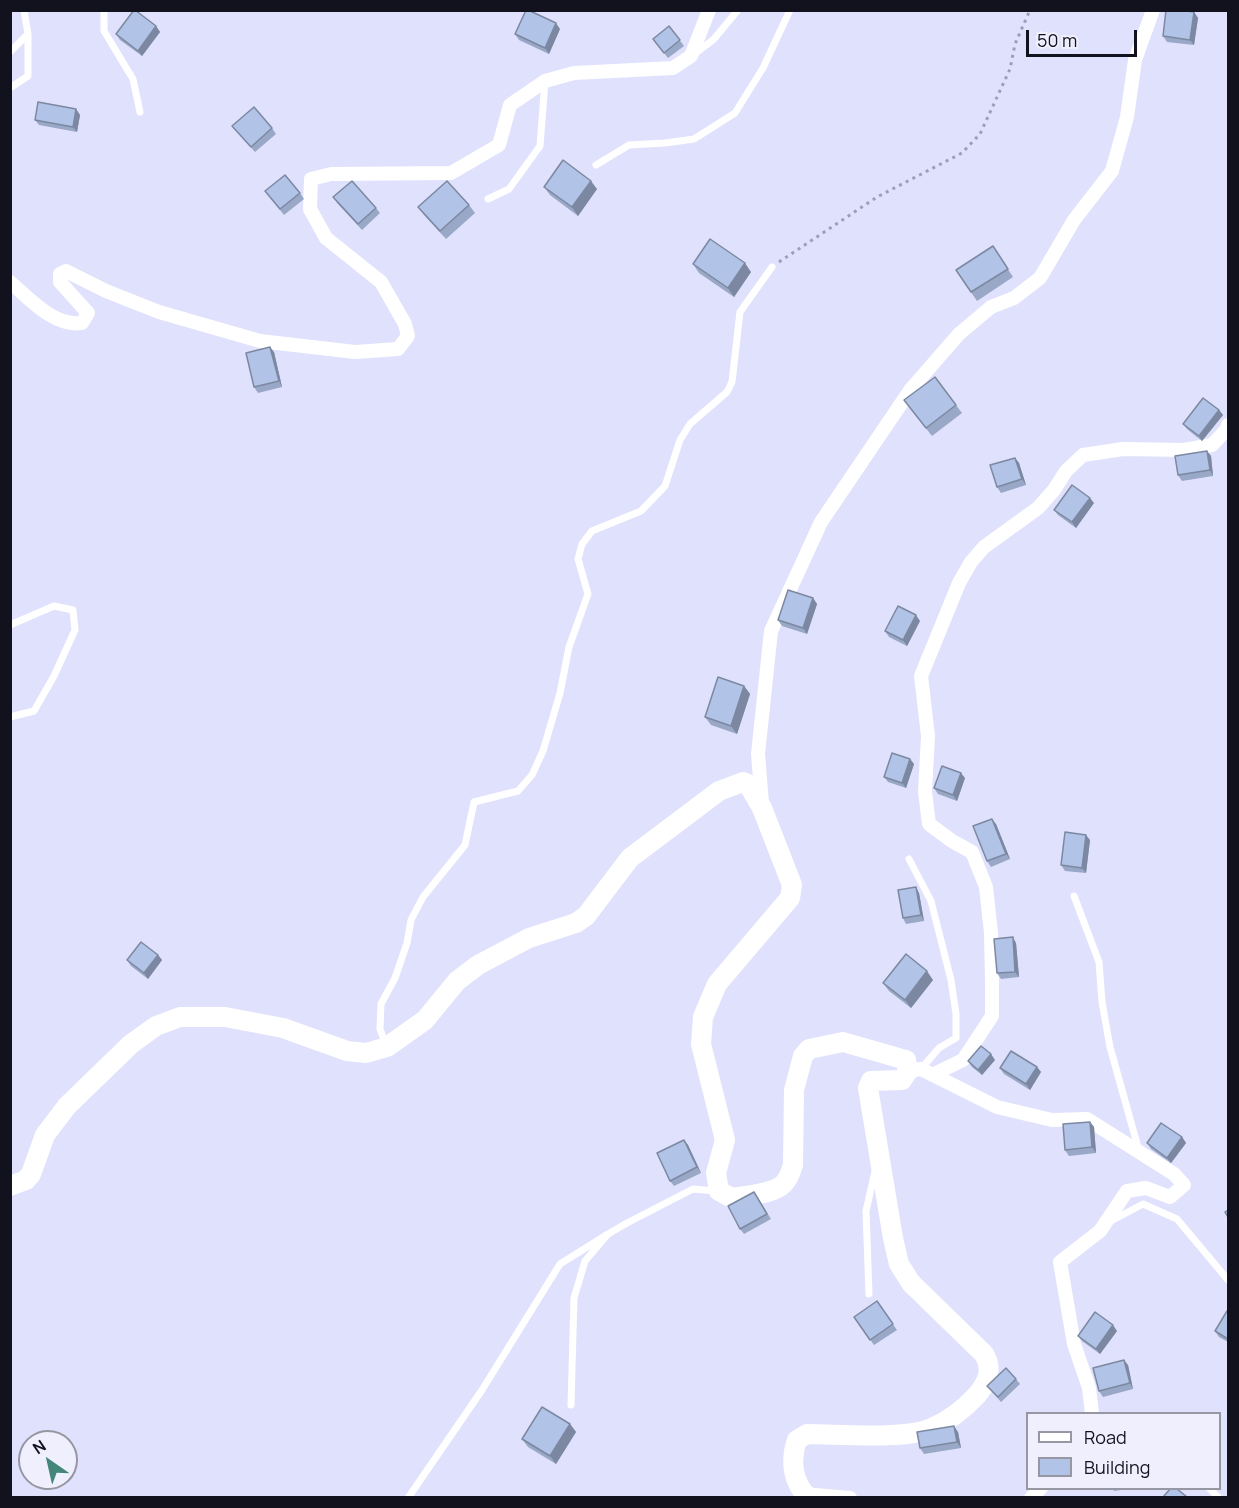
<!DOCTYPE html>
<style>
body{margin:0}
#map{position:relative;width:1239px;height:1508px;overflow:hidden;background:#e0e1fc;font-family:Manrope,sans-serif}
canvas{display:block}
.frame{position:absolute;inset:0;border:12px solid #12121e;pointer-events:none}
.legend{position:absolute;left:1026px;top:1412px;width:195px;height:78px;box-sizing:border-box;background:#efeffd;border:2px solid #9797a4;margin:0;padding:8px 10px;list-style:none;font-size:18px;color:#12121e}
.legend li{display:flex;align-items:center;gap:12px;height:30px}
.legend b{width:30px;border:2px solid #9797a4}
.north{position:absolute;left:18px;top:1430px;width:60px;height:60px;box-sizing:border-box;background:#efeffd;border:2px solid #9797a4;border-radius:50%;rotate:326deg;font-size:16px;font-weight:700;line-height:24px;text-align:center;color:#12121e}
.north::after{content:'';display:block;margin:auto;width:21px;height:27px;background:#44877a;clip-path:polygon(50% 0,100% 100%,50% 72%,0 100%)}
.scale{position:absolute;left:1026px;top:30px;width:111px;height:27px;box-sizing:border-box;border:3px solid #12121e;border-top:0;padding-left:8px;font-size:18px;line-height:21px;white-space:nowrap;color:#12121e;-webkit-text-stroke:4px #efeffd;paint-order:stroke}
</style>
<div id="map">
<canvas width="1239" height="1508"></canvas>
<div class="frame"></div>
<ul class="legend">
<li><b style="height:8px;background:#fff"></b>Road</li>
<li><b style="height:16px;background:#b1c3e6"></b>Building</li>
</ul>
<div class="north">N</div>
<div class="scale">50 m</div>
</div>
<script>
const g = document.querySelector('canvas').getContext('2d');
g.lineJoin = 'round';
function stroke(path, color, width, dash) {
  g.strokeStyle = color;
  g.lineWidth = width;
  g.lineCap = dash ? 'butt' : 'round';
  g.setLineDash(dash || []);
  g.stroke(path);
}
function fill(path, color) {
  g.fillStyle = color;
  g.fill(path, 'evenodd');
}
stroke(new Path2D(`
 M779,262L877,197L962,153L980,134L1010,69L1015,44L1030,10`), '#9e9fb5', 3, [3, 4.5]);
stroke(new Path2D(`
 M104,10V31L133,79L140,112
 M10,52L28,34L24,10
 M696,53L714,39L738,10
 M10,88L28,76V34
 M596,165L629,145L665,143L694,139L735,113L763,68L790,10
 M488,199L509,189L540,146L545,81
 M10,625L54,606L73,610L75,630L54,676L34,711L10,717
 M909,859L931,901L951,980L956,1014V1038L939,1048L921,1069
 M1074,896L1099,962L1102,1002L1110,1047L1139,1151
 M386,1045L380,1029L381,1004L395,978L407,943L411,920L423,897L465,845L474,802L518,791L532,775L543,751L560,693L569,647L588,594L578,559L582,544L592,531L641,511L665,486L680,440L690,424L727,392L732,382L740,312L772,267
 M1111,1221L1143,1204L1177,1219L1228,1280
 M869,1294L866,1211L875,1171
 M571,1405L574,1298L585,1261L608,1234L627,1223L693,1189L716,1191
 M1209,1488L1219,1498
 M408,1498L482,1390L560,1264L608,1234`), '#fff', 7);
stroke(new Path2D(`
 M10,282C30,299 54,327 82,323L88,313L60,282V274L66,271L106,291L159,312L260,341L355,352L398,349L408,336L405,324L381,282L326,238L310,209L311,179L331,174L451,173L499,145L510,105L545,81L574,73L673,68L691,56L709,10
 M762,803L758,754L771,631L821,522L911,389L959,334L991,307L1014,298L1040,278L1074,220L1112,171L1127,117L1135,60L1153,10
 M908,1071L921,1069L997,1107L1052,1120L1087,1119L1174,1174L1184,1185L1170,1197L1146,1188L1127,1191L1100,1231L1060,1262L1074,1344L1089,1388L1092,1414
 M932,1075L963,1060L992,1016V982L991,933L986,887L972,852L952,841L929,824L925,792L928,736L921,676L959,583L971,562L984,547L1038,508L1054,490L1066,471L1083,455L1123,449L1184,450L1212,445L1227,429L1228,425
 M804,1494L850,1498
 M1031,1498L1041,1488`), '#fff', 14);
stroke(new Path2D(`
 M10,1186L26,1180L31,1174L45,1135L67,1106L131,1044L156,1026L180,1017H225L283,1028L347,1051L366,1053L387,1047L425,1020L457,981L478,965L529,938L576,923L586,916L630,858L719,791L743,782L748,784L762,808L792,885L790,898L717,984L703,1017L701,1044L725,1140L716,1173L719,1191L732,1198C746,1195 768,1195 781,1186C787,1182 791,1172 793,1165L794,1090L803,1056L809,1049L843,1042L906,1060L908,1071L902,1080L871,1081L868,1088L893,1238L899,1264L911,1283L984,1354C993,1369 988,1382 977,1395C965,1408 948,1421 932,1428C906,1440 839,1434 807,1434L797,1440C790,1460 792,1483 809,1498`), '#fff', 20);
fill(new Path2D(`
 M1194,12L1198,18L1194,45L1167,42L1163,36Z
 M156,26L160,32L142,56L120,40L116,34Z
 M669,26L684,46L668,58L653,39Z
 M560,29L549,54L519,40L515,34Z
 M76,109L80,115L77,132L39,125L35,120Z
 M232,126L272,128L276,134L255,152Z
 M544,187L597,189L578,216L550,195Z
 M265,191L300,193L304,199L284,215Z
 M333,197L376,208L380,213L362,230L337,203Z
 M469,205L475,213L446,239L424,215L418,207Z
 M993,246L1013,277L977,301L956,270Z
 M693,264L751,272L734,297L699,273Z
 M274,352L282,387L258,393L254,387Z
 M956,405L962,413L932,436L910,408Z
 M1219,410L1223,415L1202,441L1187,429L1183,424Z
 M1207,451L1211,456L1213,476L1182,481L1178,475Z
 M1015,458L1019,463L1026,485L1001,493L997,487Z
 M1094,503L1076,528L1058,515L1054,510Z
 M813,598L817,604L807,634L782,626L778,620Z
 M920,621L907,646L889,637L885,631Z
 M744,686L750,694L737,734L711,725L705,717Z
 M910,759L914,764L906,788L888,782L884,777Z
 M965,778L957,801L938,794L934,788Z
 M996,824L1010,859L991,867L987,861Z
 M1090,840L1086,873L1065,871L1061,865Z
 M919,893L924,921L906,924L903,918Z
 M1016,943L1019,977L1001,979L997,973Z
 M158,955L162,960L148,979L131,966L127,960Z
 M933,980L911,1008L889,991L883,983Z
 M995,1060L982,1075L972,1067L968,1061Z
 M1037,1067L1041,1072L1030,1090L1004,1074L1000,1068Z
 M1090,1122L1094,1127L1096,1153L1069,1156L1065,1150Z
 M1182,1137L1186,1143L1171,1163L1151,1149L1147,1143Z
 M684,1140L688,1145L701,1173L674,1186L670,1181Z
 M754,1192L771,1219L744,1234L740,1229Z
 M877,1301L897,1330L874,1345L854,1317Z
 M1228,1311V1342L1219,1337L1215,1331Z
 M1117,1331L1100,1354L1082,1341L1078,1336Z
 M1128,1365L1133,1389L1103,1397L1099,1391Z
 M1016,1379L1020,1384L1001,1402L987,1386Z
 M570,1424L576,1432L556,1464L528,1447L522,1439Z
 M958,1432L961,1448L924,1454L920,1448Z
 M1113,1488H1134L1114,1491Z`), '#98a8c6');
fill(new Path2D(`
 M1194,12L1198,18L1194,45L1190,40Z
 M556,23L560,29L549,54L545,48Z
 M156,26L160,32L142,56L138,51Z
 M76,109L80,115L77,132L73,127Z
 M591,181L597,189L578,216L572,207Z
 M745,263L751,272L734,297L728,288Z
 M270,347L274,352L282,387L279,381Z
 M1219,410L1223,415L1202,441L1199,436Z
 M1207,451L1211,456L1213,476L1210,470Z
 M1015,458L1019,463L1026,485L1022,479Z
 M1090,498L1094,503L1076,528L1072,522Z
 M813,598L817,604L807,634L803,628Z
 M916,615L920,621L907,646L903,640Z
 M744,686L750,694L737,734L731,726Z
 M910,759L914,764L906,788L902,783Z
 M961,773L965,778L957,801L953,795Z
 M992,819L996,824L1010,859L1006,854Z
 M1086,835L1090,840L1086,873L1082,868Z
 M916,887L919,893L924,921L921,915Z
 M1013,937L1016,943L1019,977L1015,972Z
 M158,955L162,960L148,979L144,973Z
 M927,971L933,980L911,1008L905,1000Z
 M991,1054L995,1060L982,1075L978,1070Z
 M1037,1067L1041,1072L1030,1090L1026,1084Z
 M1090,1122L1094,1127L1096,1153L1092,1147Z
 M1182,1137L1186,1143L1171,1163L1167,1158Z
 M684,1140L688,1145L701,1173L697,1167Z
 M1113,1325L1117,1331L1100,1354L1096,1349Z
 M1124,1360L1128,1365L1133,1389L1130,1383Z
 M570,1424L576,1432L556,1464L550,1456Z
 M954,1426L958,1432L961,1448L957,1442Z`), '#7c88a1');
const building = new Path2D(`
 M134,10H135L156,26L138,51L116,34Z
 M526,10H528L556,23L545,48L515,34Z
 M1166,10H1180L1194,12L1190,40L1163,36Z
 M669,26L680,40L664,53L653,39Z
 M38,102L76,109L73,127L35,120Z
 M254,107L272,128L251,147L232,126Z
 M563,160L591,181L572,207L544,187Z
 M285,175L300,193L280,209L265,191Z
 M352,181L376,208L358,224L333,197Z
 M447,181L469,205L440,231L418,207Z
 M710,239L745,263L728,288L693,264Z
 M993,246L1008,269L971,292L956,270Z
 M270,347L279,381L254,387L246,353Z
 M935,377L956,405L926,428L904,400Z
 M1203,398L1219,410L1199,436L1183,424Z
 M1207,451L1210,470L1178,475L1175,456Z
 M1015,458L1022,479L997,487L990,465Z
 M1072,485L1090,498L1072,522L1054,510Z
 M788,590L813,598L803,628L778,620Z
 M898,606L916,615L903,640L885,631Z
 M718,677L744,686L731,726L705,717Z
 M892,753L910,759L902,783L884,777Z
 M942,766L961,773L953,795L934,788Z
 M992,819L1006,854L987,861L973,826Z
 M1065,832L1086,835L1082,868L1061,865Z
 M916,887L921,915L903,918L898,890Z
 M1013,937L1015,972L997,973L994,939Z
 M141,942L158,955L144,973L127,960Z
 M906,954L927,971L905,1000L883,983Z
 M981,1046L991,1054L978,1070L968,1061Z
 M1011,1051L1037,1067L1026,1084L1000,1068Z
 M1090,1122L1092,1147L1065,1150L1063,1124Z
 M1161,1123L1182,1137L1167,1158L1147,1143Z
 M684,1140L697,1167L670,1181L657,1153Z
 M754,1192L767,1214L740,1229L728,1206Z
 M1228,1210V1217L1225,1212Z
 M877,1301L893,1324L870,1340L854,1317Z
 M1227,1311H1228V1339L1215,1331Z
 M1095,1312L1113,1325L1096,1349L1078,1336Z
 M1124,1360L1130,1383L1099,1391L1093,1368Z
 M1006,1368L1016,1379L998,1397L987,1386Z
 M542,1407L570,1424L550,1456L522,1439Z
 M954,1426L957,1442L920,1448L917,1432Z
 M1171,1488H1176L1187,1497H1163Z`);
fill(building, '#b1c3e6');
stroke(building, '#7c88a1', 1.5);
</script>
